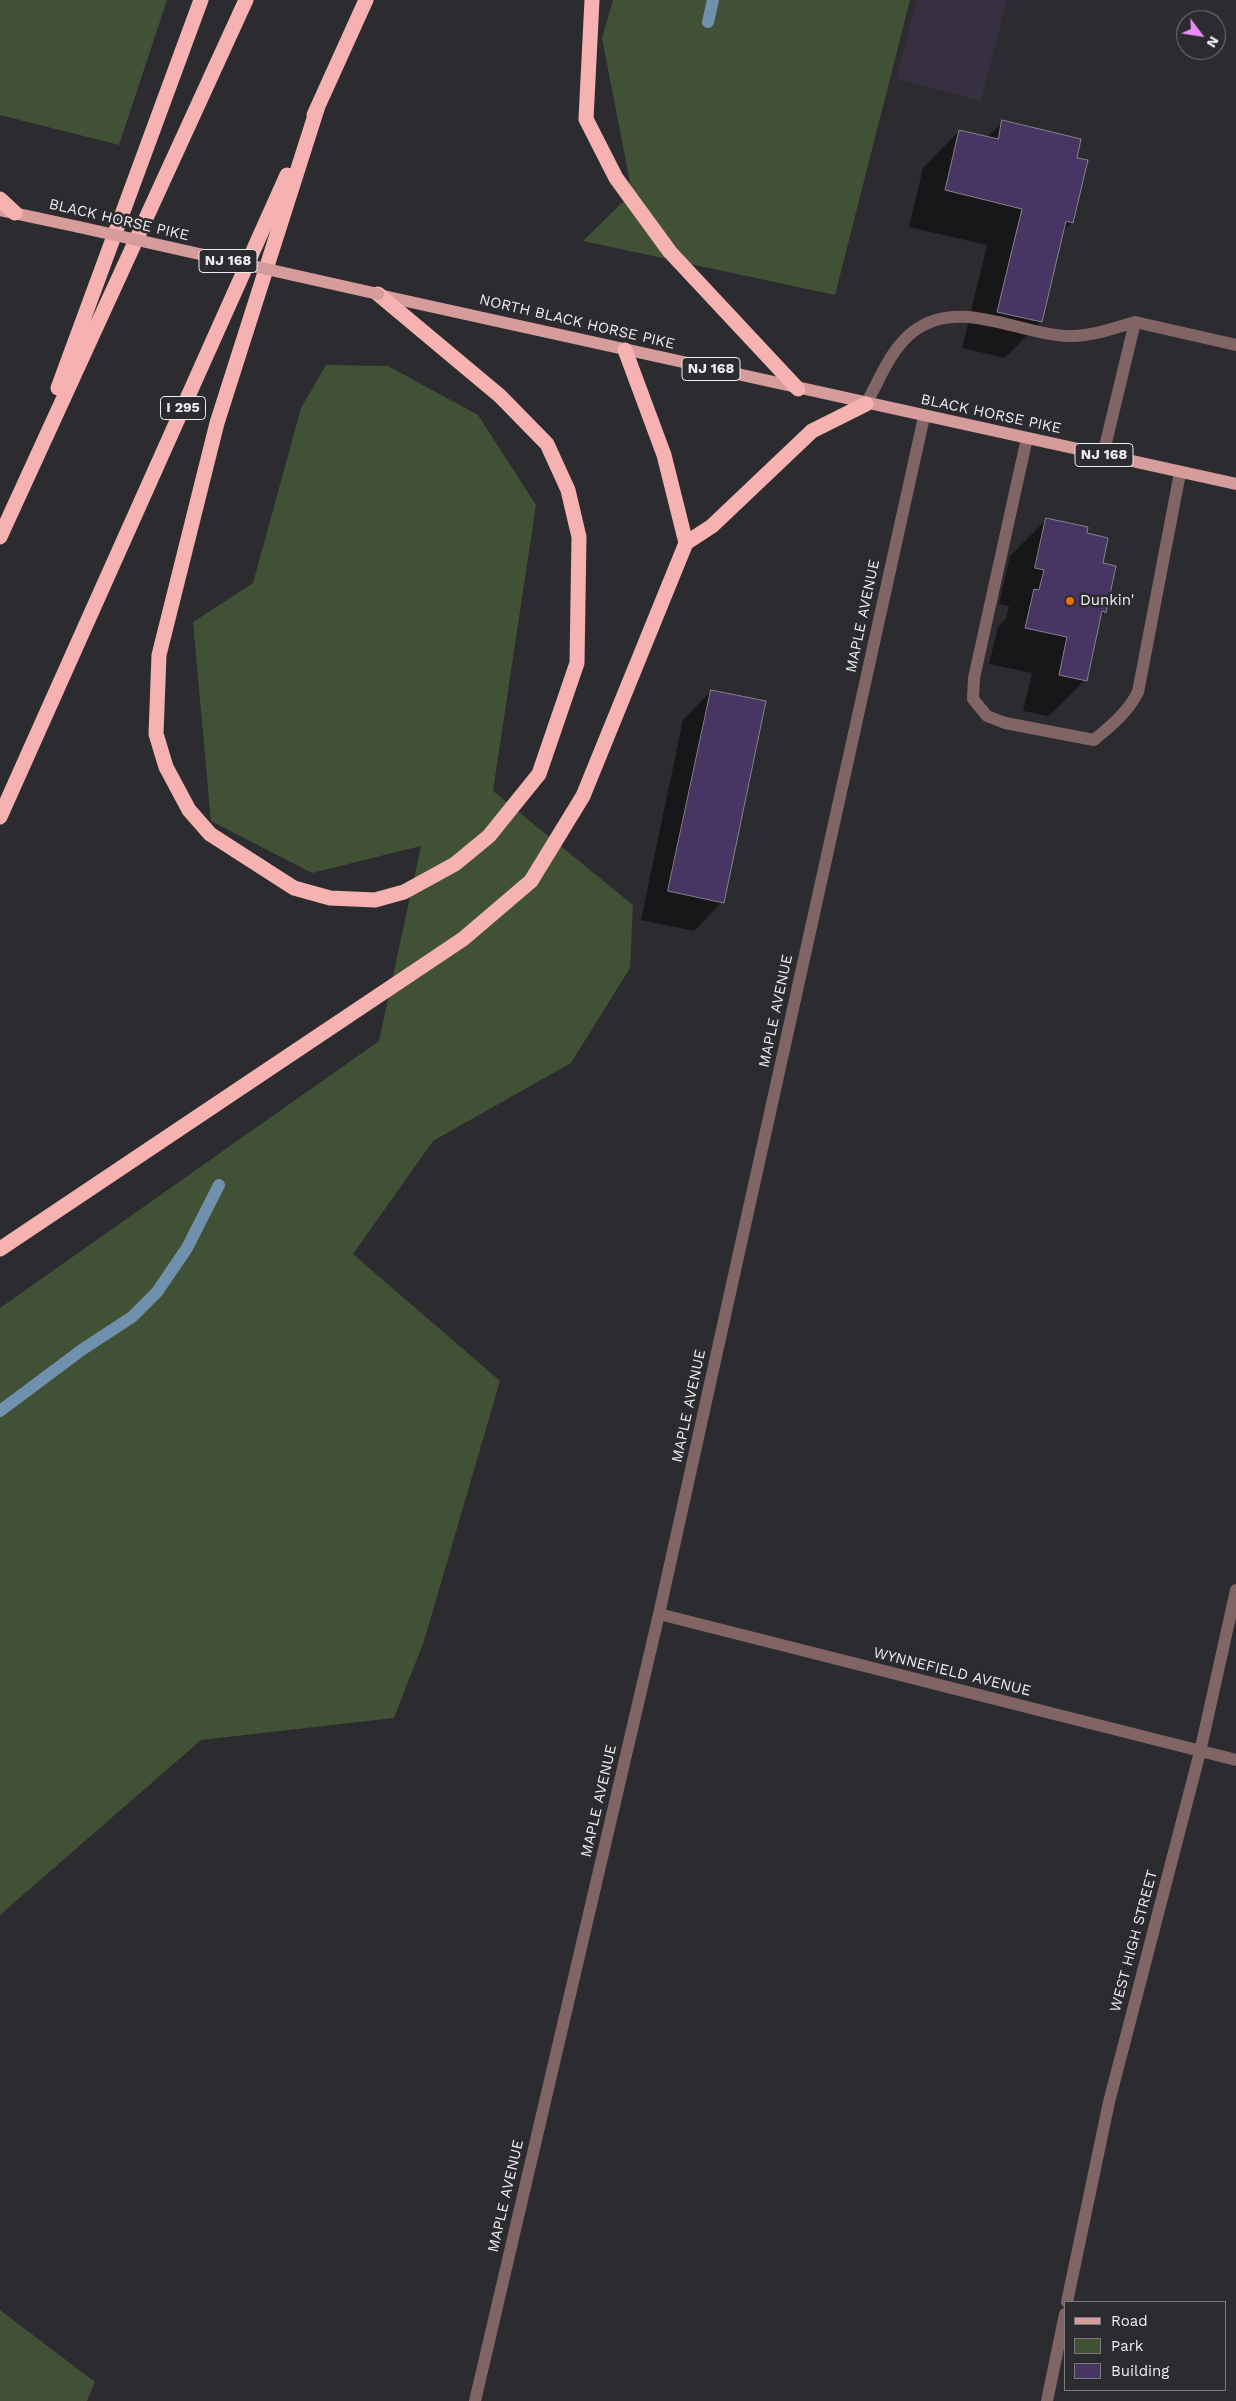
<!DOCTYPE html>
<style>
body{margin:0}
#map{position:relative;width:1236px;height:2401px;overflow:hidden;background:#2c2b2f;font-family:"Work Sans",sans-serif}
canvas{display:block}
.legend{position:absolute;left:1064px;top:2301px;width:162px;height:90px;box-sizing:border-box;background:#2c2b2f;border:1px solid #7a797c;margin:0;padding:6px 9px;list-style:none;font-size:15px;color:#eeedf0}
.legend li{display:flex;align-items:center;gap:10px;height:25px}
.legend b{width:25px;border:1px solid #7a797c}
.north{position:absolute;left:1176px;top:10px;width:50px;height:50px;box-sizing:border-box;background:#2c2b2f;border:1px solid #7a797c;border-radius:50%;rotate:121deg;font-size:14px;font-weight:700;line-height:20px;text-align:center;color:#eeedf0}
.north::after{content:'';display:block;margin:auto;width:18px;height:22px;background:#ec8cfa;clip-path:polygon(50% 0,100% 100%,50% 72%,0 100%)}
</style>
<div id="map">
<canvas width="1236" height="2401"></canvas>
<ul class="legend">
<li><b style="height:6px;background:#d59c9b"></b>Road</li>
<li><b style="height:14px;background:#405135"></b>Park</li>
<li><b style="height:14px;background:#473564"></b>Building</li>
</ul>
<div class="north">N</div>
</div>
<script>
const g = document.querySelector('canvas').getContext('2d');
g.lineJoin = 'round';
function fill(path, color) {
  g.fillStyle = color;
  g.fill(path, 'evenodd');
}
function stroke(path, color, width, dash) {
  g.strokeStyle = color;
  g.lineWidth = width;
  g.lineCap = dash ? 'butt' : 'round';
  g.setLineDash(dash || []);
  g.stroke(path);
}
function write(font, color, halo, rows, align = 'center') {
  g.font = font + ' "Work Sans",sans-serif';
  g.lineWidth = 5;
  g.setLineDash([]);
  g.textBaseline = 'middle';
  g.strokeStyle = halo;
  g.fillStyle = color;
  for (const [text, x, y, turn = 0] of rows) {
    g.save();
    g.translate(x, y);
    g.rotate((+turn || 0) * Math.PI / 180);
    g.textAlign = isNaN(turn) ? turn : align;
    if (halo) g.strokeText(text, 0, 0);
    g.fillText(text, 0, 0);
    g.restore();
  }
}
fill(new Path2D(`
 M917,0H1007L981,101L896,79Z`), '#363040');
fill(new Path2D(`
 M0,0H167L119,145L0,115Z
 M613,0H910L835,295L583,241L632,193L602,38Z
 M326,365L388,366L478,415L536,505L493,791L633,905L630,968L571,1063L433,1141L353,1254L500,1381L424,1641L394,1718L201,1740L0,1915V1308L379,1041L421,846L312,873L211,821L193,622L253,583L301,408Z
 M0,2310L95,2382L87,2401H0Z`), '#405135');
fill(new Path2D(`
 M1003,122L1076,159L1072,222L1063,231L1041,321L1005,358L962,348L987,245L909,227L923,168L959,131L986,138Z
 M1046,520L1085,534L1101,564L1105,612L1099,619L1085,680L1049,716L1023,711L1032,673L989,664L998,627L1006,619L1009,606L999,604L1010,556Z
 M711,691L722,902L694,931L641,920L683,720Z`), '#0007');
stroke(new Path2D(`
 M708,22L713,0
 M0,1411L83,1349L132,1317L157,1292L187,1248L219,1185`), '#7091ad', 12);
const building = new Path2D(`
 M1002,120L1081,139L1077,158L1088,160L1073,223L1066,221L1042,322L997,312L1022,209L945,190L959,130L998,139Z
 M1046,518L1088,527L1087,533L1108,538L1103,563L1116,566L1106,613L1102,611L1087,681L1059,675L1067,637L1025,628L1034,589L1039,590L1044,570L1035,568Z
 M711,690L766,701L724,903L668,891Z`);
fill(building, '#473564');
stroke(building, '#858388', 1);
stroke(new Path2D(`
 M866,404C880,379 891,348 914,331C960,296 1021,336 1072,336C1093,336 1115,328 1135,322
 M1027,438L974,678L973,699L987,716L1005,723L1094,740C1112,725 1127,713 1138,692L1180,473
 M1103,455L1135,322L1236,345
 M659,1614L1236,1760
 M1067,2302L1109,2102L1200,1752L1236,1590
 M475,2401L659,1614L924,417
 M1047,2401L1065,2314`), '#806564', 12);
stroke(new Path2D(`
 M0,210L79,227
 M379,295L1236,484`), '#d59c9b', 12);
stroke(new Path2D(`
 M592,0L586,119L616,178L670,252L798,389
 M318,106L217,423L159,655L156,734L166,767L189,810L210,834L294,888L330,898L375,900L404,892L455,864L489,836L539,774L577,663L579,537L568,490L547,444L500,396L378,294
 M314,115L366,0
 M0,199L15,213
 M625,350L664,455L686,543
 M58,388L201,0
 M0,537L246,0
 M0,817L287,175
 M0,1249L463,939L531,881L583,796L686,543L712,526L812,431L866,404`), '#f6b2b0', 15);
stroke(new Path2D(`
 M79,227L378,294`), '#d59c9b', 12);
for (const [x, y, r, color] of [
 [1070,601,5,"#e8710a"]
]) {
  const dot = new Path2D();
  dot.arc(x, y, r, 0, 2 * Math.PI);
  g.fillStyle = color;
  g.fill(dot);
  stroke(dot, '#2c2b2f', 2);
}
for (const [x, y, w] of [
 [228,261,58],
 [711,369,58],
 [183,408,45],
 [1104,455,58]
]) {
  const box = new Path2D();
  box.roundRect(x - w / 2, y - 11.5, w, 23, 4);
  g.fillStyle = '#2c2b2f';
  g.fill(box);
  stroke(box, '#eeedf0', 1);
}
write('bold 14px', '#eeedf0', null, [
 ["NJ 168",228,261],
 ["NJ 168",711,369],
 ["I 295",183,408],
 ["NJ 168",1104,455]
]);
write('15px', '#eeedf0', '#2c2b2f', [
 ["BLACK HORSE PIKE",119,220,13],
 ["NORTH BLACK HORSE PIKE",577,322,13],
 ["BLACK HORSE PIKE",991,414,12],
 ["MAPLE AVENUE",863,616,-78],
 ["MAPLE AVENUE",776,1011,-78],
 ["MAPLE AVENUE",689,1406,-78],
 ["WYNNEFIELD AVENUE",952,1672,14],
 ["MAPLE AVENUE",599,1801,-77],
 ["WEST HIGH STREET",1134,1941,-75],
 ["MAPLE AVENUE",506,2196,-77]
]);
write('15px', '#eeedf0', '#2c2b2f', [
 ["Dunkin'",1080,601]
], 'left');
</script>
